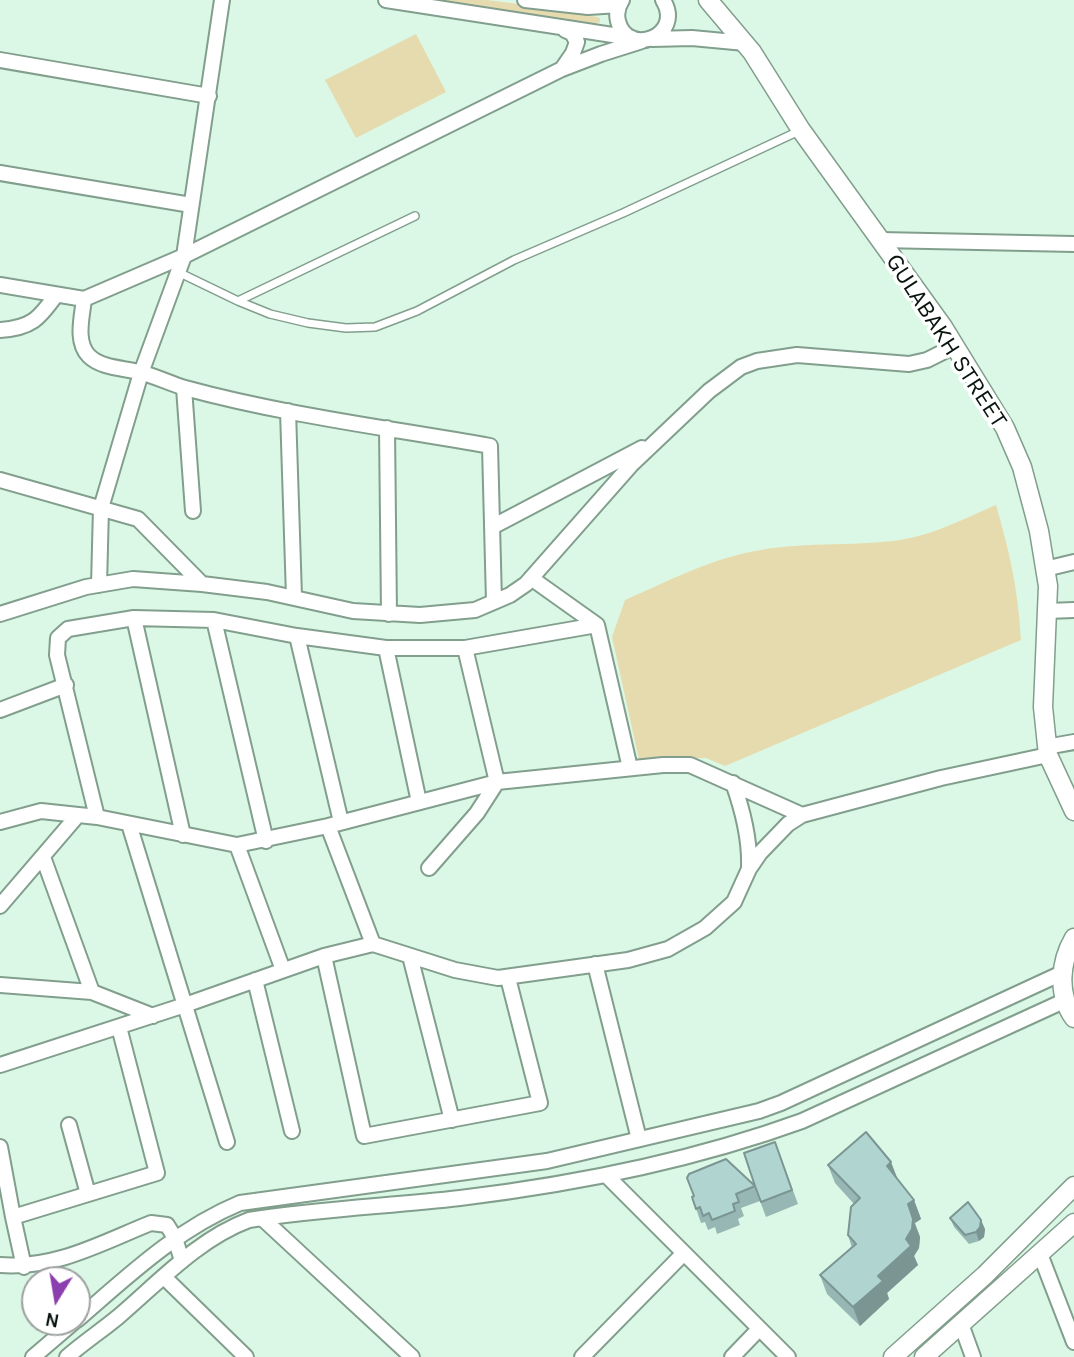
<!DOCTYPE html>
<style>
body{margin:0}
#map{position:relative;width:1074px;height:1357px;overflow:hidden;background:#dbf8e6;font-family:Karla,sans-serif}
canvas{display:block}
.north{position:absolute;left:21px;top:1266px;width:70px;height:70px;box-sizing:border-box;background:#fff;border:2px solid #9da19f;border-radius:50%;rotate:191deg;font-size:19px;font-weight:700;line-height:28px;text-align:center;color:#09140e}
.north::after{content:'';display:block;margin:auto;width:24px;height:32px;background:#8b3eae;clip-path:polygon(50% 0,100% 100%,50% 72%,0 100%)}
</style>
<div id="map">
<canvas width="1074" height="1357"></canvas>
<div class="north">N</div>
</div>
<script>
const g = document.querySelector('canvas').getContext('2d');
g.lineJoin = 'round';
function fill(path, color) {
  g.fillStyle = color;
  g.fill(path, 'evenodd');
}
function stroke(path, color, width, dash) {
  g.strokeStyle = color;
  g.lineWidth = width;
  g.lineCap = dash ? 'butt' : 'round';
  g.setLineDash(dash || []);
  g.stroke(path);
}
function write(font, color, halo, rows, align = 'center') {
  g.font = font + ' Karla,sans-serif';
  g.lineWidth = 7;
  g.setLineDash([]);
  g.textBaseline = 'middle';
  g.strokeStyle = halo;
  g.fillStyle = color;
  for (const [text, x, y, turn = 0] of rows) {
    g.save();
    g.translate(x, y);
    g.rotate((+turn || 0) * Math.PI / 180);
    g.textAlign = isNaN(turn) ? turn : align;
    if (halo) g.strokeText(text, 0, 0);
    g.fillText(text, 0, 0);
    g.restore();
  }
}
fill(new Path2D(`
 M440,0H487L580,12L600,18V22L595,24Z
 M416,34L446,92L356,138L325,80Z
 M996,505C1010,554 1018,589 1021,640L725,766L706,758L639,760L612,637L625,600C666,582 706,561 750,552C800,541 850,547 900,540C934,535 965,518 996,505Z`), '#e6dbae');
const service = new Path2D(`
 M178,272L238,301L270,314L308,323L346,328L375,327L417,311L514,260L623,213L799,131
 M238,301L415,216`);
const minor = new Path2D(`
 M386,0L632,38
 M525,0L588,7L619,5
 M622,0C618,6 616,13 618,21C627,58 685,36 663,0
 M652,39L692,38L745,43
 M0,60L209,96
 M562,69L573,53L577,42L572,33L565,30
 M0,173L191,205
 M880,240L1074,244
 M0,285L84,299L184,256L562,69L601,54L642,41
 M84,299C82,317 75,342 89,356C101,368 123,368 139,372C155,376 169,383 185,388C284,415 389,428 490,446L494,602
 M0,330C31,328 39,319 56,295
 M184,388L193,511
 M288,411L294,597
 M387,428L389,614
 M0,480L138,519L202,584
 M492,527L642,448
 M1045,569L1074,562
 M531,578L597,625L630,768
 M99,585L101,508L141,373L184,256L222,0
 M1047,611L1074,610
 M0,614L86,587L133,579L202,584L267,592L353,611L420,615L475,610L510,595L526,584L631,465L709,391L741,367L757,361L797,355L909,364L927,360L955,346
 M134,618L183,835
 M214,620L266,841
 M297,636L341,822
 M386,648L419,802
 M0,710L66,685
 M1046,747L1074,742
 M733,783C743,811 750,838 749,867
 M97,817L57,655L58,638L68,629L134,618L214,620L297,636L386,648H465L597,625
 M0,822L41,811L97,817L237,845L328,826L497,782L663,765H690L802,815L941,778L1048,755
 M129,824L227,1142
 M328,826L373,944
 M237,845L283,970
 M43,857L92,992
 M429,868L477,813L497,782L465,648
 M0,906L78,815
 M324,956L364,1136L540,1103L508,978
 M410,956L452,1120
 M595,964L639,1139
 M255,980L292,1131
 M0,985L92,992L153,1016
 M0,1065L185,1005L324,956L373,944L455,970L498,978L628,960L668,949L705,928L734,902L749,869L760,853L788,824L802,815
 M69,1125L88,1194
 M0,1147L13,1217
 M606,1175L788,1357
 M262,1218L412,1357
 M1040,1254L1074,1342
 M0,1265C56,1269 101,1243 151,1223L167,1225L175,1238L182,1261
 M24,1267L13,1217L157,1173L119,1027
 M164,1277L246,1357
 M77,1320C128,1276 177,1229 240,1203L547,1161L759,1111L781,1103L1062,973
 M961,1324L973,1357
 M33,1357L74,1322
 M67,1357C83,1343 101,1331 118,1317C159,1282 198,1239 249,1220C319,1209 390,1206 460,1198C576,1184 692,1161 802,1121L1066,1000
 M582,1357L683,1254
 M732,1357L759,1329`);
const tertiary = new Path2D(`
 M708,0L752,52L801,130L943,327L1005,428L1022,467L1039,531L1048,586L1043,707L1048,755L1074,811
 M1074,938C1060,962 1057,994 1074,1018
 M893,1357L985,1275L1074,1186
 M924,1357L1074,1223`);
stroke(service, '#829e8d', 10);
stroke(minor, '#829e8d', 18);
stroke(tertiary, '#829e8d', 21);
stroke(service, '#fff', 7);
stroke(minor, '#fff', 14);
stroke(tertiary, '#fff', 18);
fill(new Path2D(`
 M775,1142L798,1204L766,1217L760,1201L741,1208L744,1216L738,1219L740,1225L717,1234L715,1227L708,1230L705,1222L701,1223L692,1197L755,1186Z
 M828,1165L898,1179L914,1200L921,1219L915,1223L920,1237L919,1248L914,1256L918,1265L887,1293L889,1299L860,1326L827,1294L820,1275L852,1248L848,1235L854,1204L835,1183Z
 M950,1218L985,1229L984,1237L979,1241L969,1244L954,1227Z`), '#97b7b4');
fill(new Path2D(`
 M891,1162L898,1180L887,1166Z
 M914,1200L921,1219L915,1223L908,1204Z
 M913,1219L920,1237L919,1248L914,1256L918,1265L887,1293L889,1299L860,1326L853,1307L906,1239Z
 M981,1220L985,1229L984,1237L979,1241L976,1232Z`), '#7b9592');
const building = new Path2D(`
 M866,1132L891,1162L887,1166L914,1200L908,1204L913,1219L912,1229L906,1239L911,1246L878,1276L883,1281L853,1307L820,1275L856,1244L848,1235L851,1207L860,1198L828,1165Z
 M775,1142L792,1190L761,1202L755,1186L736,1194L739,1202L733,1204L735,1211L712,1220L709,1213L703,1216L700,1207L696,1209L692,1197L694,1196L687,1178L689,1174L726,1159L755,1186L744,1153Z
 M968,1202L981,1220L980,1227L976,1232L965,1235L950,1218Z`);
fill(building, '#b0d5d1');
stroke(building, '#7b9592', 2);
write('24px', '#09140e', '#fff', [
 ["GULABAKH STREET",946,341,57]
]);
</script>
